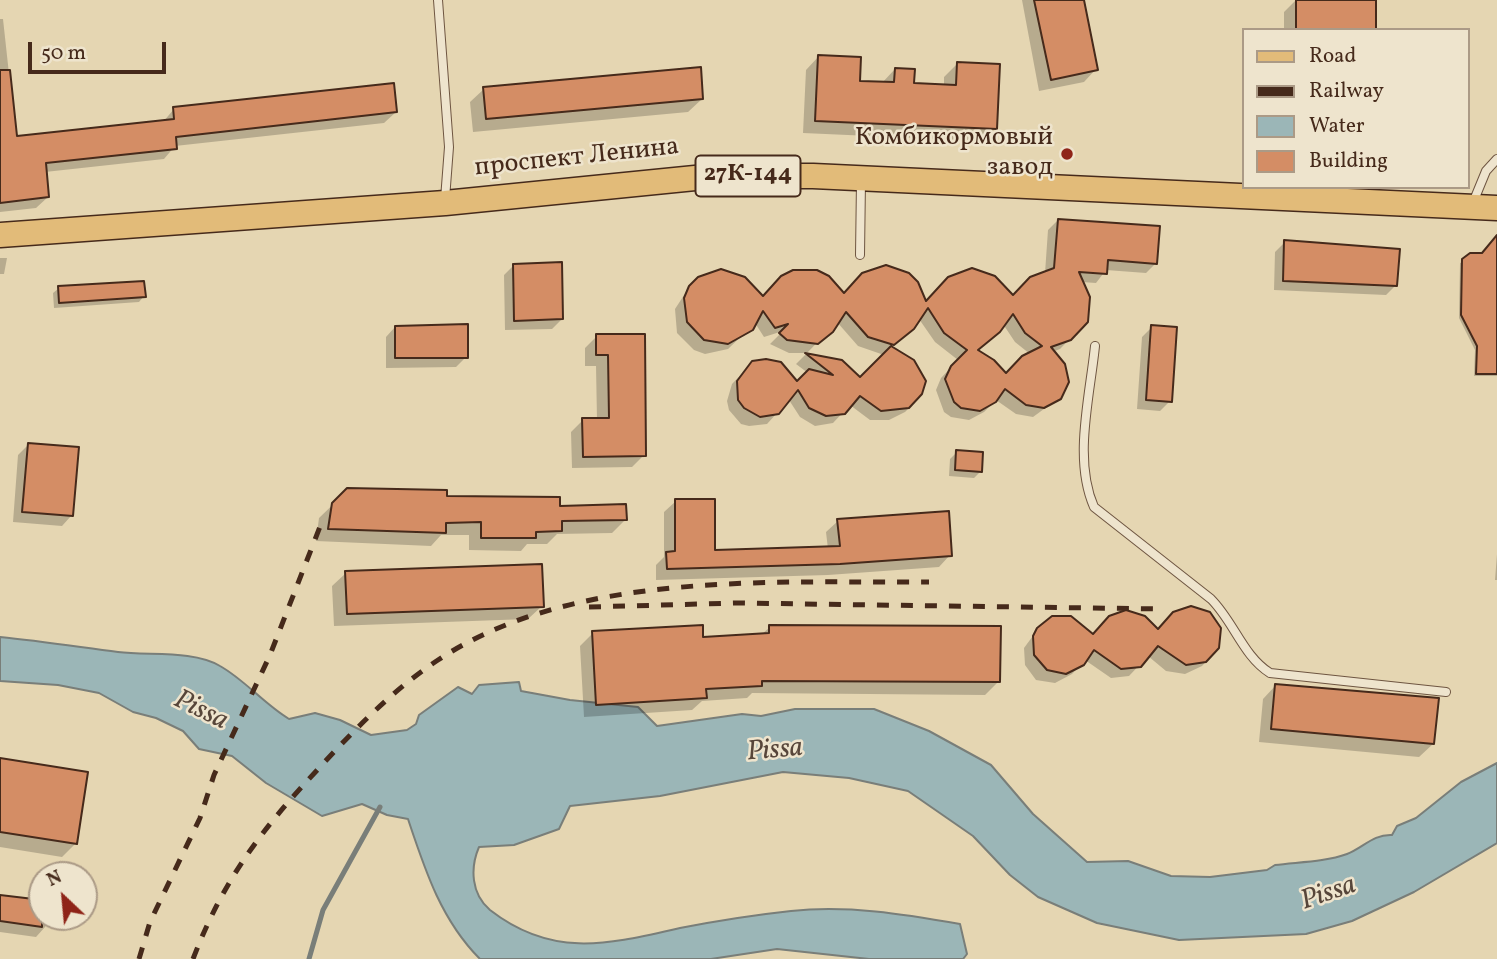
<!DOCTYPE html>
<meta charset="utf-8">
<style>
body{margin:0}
#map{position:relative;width:1497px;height:959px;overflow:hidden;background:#e5d6b2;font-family:Vollkorn,serif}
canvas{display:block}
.legend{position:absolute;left:1242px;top:28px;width:228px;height:161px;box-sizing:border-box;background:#eee4cd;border:2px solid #ab9a86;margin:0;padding:9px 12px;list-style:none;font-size:21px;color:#462a1b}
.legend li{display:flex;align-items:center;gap:14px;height:35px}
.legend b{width:35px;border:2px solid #ab9a86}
.north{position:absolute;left:28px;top:861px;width:70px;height:70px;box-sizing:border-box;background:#eee4cd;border:2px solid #ab9a86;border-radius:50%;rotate:334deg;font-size:19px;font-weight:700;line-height:28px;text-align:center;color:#462a1b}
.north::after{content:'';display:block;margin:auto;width:24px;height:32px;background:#8f2418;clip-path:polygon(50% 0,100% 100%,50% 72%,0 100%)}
.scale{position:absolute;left:28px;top:42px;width:138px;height:32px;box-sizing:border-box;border:4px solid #462a1b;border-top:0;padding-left:9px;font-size:21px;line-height:24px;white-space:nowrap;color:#462a1b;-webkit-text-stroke:5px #eee4cd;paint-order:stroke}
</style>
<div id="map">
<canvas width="1497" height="959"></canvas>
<ul class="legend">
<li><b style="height:9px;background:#e2bb79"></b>Road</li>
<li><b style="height:9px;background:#462a1b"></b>Railway</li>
<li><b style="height:19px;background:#9bb6b7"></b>Water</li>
<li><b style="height:19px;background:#d48d65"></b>Building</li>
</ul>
<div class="north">N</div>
<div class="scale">50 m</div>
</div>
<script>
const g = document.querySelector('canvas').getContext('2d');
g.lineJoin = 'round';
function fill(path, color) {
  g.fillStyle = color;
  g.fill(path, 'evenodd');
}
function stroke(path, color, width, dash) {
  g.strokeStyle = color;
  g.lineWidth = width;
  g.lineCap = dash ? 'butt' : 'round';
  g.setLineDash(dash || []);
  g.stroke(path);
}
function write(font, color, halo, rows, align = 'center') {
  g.font = font + ' Vollkorn,serif';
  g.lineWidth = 5;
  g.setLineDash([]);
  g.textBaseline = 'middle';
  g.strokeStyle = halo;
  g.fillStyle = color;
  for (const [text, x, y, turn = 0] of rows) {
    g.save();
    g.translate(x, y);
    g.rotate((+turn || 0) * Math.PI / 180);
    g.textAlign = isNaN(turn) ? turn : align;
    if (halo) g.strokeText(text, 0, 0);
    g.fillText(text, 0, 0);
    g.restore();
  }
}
const water = new Path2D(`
 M0,637C40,641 79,647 118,652C149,656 193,650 220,666C245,680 264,704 289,719L315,713L340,720L371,735L407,730L416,724L419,715L458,687L472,694L479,685L519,682L521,691L570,700L638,707L657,726L742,714L761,716L795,709H874L929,731L991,765L1033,814L1087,862L1128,861L1171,876L1210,877L1267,870L1275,865C1298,862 1325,862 1347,854C1363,848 1373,834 1392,835L1397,826L1416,818L1461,782L1497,763V843L1414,892L1352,921L1306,934L1179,940L1097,923L1038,897L1010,875L973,836L908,791L849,778L783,772L660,796L570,806L559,829L514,845L479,847C470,868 471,894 490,910C553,959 609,944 680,928C716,921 754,915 791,911C848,905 903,914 960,924L967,954L963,959H869L777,949L711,959H480C441,920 425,870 408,819L387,815L362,804L322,816L266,783L232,756L199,749L183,731L156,718L133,712L99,693L58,685L0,681Z`);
fill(water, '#9bb6b7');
stroke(water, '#797e79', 2);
fill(new Path2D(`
 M1022,0H1082L1096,69L1084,82L1039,91Z
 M1296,0H1374V30H1284V12Z
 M0,19H3L16,138L163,122L174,109L396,112L384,123L175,146L164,159L45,172L48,197L36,208L0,212Z
 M819,56L858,82L881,84L895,69L912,85L944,86V77L957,64L996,128L982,141L803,133L806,70Z
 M484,89L702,99L688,112L473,132L470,102Z
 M1058,220L1156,263L1146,273L1106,270L1096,283L1082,282L1087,321L1060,349L1052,352L1059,398L1033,417L1016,414L996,400L984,412L969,420L951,417L944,412L936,390L941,378L958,360L935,342L919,319L890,348L924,381L915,402L905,412L889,420H870L850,405L833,423L815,426L800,417L789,400L767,424L749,426L741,424L729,410L727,401L732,384L752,363L797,383L808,373L796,364L805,355L841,362L860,380L884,355L858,346L837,322L807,353H789L770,344L783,331L764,337L755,323L728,349L705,354L694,350L677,333L675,309L688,289L763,298L844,295L925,304L1012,297L1045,273L1048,230ZM1003,324L1015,342L1030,354L1005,376L976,351Z
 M1285,242L1396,285L1386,295L1274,290L1275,252Z
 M1497,249V376H1474L1475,350L1459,318L1460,263Z
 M0,258H7L4,274H0Z
 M514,265L562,319L552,329L505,330L504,275Z
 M59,288L144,296L139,302L54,308L53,293Z
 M395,327L466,357L456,367L386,368V337Z
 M1152,327L1170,401L1160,411L1137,409L1142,337Z
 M643,335L644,455L632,467L572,468L571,432L583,420H597L596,366H585V348L597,336Z
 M28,445L71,516L62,526L13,522L18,455Z
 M957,452L981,471L974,478L949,476L950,459Z
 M348,490L445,498L625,520L612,533L557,534L547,544H527L521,551L469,550V535H441L431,546L316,541L319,518Z
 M676,501L713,552L828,549L826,532L838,521L950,555L939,567L828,575L656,580V565L664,557V512Z
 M1497,554V580H1495Z
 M346,573L542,606L528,619L334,626L332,586Z
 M770,627L998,682L985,695L752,693L747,698L702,701L692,710L584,717L580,646L593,633L702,638L761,635Z
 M1038,629L1092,636L1157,631L1220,638L1212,655L1202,666L1185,674L1166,671L1148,656L1129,676L1111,678L1085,660L1072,674L1055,683L1036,680L1025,665L1024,648Z
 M1276,685L1433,744L1419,757L1259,742L1263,699Z
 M0,760L75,844L62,857L0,847Z
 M0,897L42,902V917H47L45,927L36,937L0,932Z`), '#0003');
stroke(new Path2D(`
 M309,959L323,910L380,807`), '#797e79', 5);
const building = new Path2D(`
 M1034,0H1084L1098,70L1051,80Z
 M1296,0H1376V30H1296Z
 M818,55L861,57L860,81L894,82L895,68L915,69L914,83L956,85L957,62L1000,64L997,129L815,121Z
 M701,67L703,99L486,119L483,87Z
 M0,70H10L17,136L174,119L173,107L394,83L397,112L176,137L177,149L46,163L49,197L0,203Z
 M1058,219L1160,226L1157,264L1108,260L1107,274L1079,272L1090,297L1088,322L1071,340L1051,347L1065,364L1069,382L1061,399L1044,408L1026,405L1005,389L996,402L980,411L961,408L954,402L945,379L951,366L967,350L944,333L928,308L914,329L894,345L868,337L846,312L833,332L818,344L787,340L779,333L788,324L775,328L763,311L753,330L728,344L704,340L687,322L684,298L689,286L698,277L721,269L745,277L763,296L781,276L793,270H817L829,276L844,293L862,273L886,265L909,273L918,282L926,301L948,277L972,268L995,276L1013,295L1030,277L1054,268ZM1013,314L1025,333L1042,346L1022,356L1006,373L994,360L978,350L1000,332Z
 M1497,235V374H1476L1477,346L1461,315L1462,259L1470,253H1482Z
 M1284,240L1400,249L1397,286L1283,281Z
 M562,262L563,319L514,321L513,264Z
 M144,281L146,297L59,303L58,286Z
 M468,324V358H395V326Z
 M1151,325L1177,327L1172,402L1146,400Z
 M596,334H645L646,456L583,457L582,418H609L608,355H596Z
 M891,346L914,360L926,381L922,394L909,408L881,411L860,396L845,414L826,416L809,408L798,390L779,414L760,417L744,408L738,400L737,381L752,361L766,359L781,362L797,381L809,369L833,375L805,353L842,360L860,377Z
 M28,443L79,447L73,516L22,512Z
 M956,450L983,452L982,472L955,470Z
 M347,488L447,490V496L560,497V506L626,504L627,520L562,521V531L536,532V538H481V522L446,523V533L328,529L332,503Z
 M675,499H715V550L840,546L837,519L949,511L952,556L840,564L667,569L666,552L675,551Z
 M542,564L544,607L347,614L345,571Z
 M1191,606L1210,612L1221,628L1219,648L1206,662L1186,665L1158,646L1141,667L1121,669L1094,650L1084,665L1066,674L1047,670L1034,655L1033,636L1037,628L1052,616H1071L1093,634L1109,616L1126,610L1145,616L1158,629L1173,612Z
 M703,625V637L769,633V625L1001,626L1000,682L762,681V686L706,689L707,698L596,705L592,631Z
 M1275,684L1439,698L1434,744L1271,729Z
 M0,758L88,772L77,844L0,832Z
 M0,895L42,900V927L0,921Z`);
fill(building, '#d48d65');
stroke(building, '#462a1b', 2);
const service = new Path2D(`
 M438,0L449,147L445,199
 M1472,205L1486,171L1497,159
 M860,255L861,181
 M1095,346C1090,396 1073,460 1094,507L1211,599C1234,622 1243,656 1270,673L1446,692`);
const primary = new Path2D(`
 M0,235L445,203L715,176H813L1497,208`);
stroke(service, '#6e5541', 10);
stroke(primary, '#462a1b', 27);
stroke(service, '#eee4cd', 8);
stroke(primary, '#e2bb79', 24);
stroke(new Path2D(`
 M589,607L737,603L1163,609
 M139,959L150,922L200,818L214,775L270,655L323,519
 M193,959C224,878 262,829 320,767C356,728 394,689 438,660C574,570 772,583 929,582`), '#462a1b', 5, [12, 12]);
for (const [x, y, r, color] of [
 [1067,154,7,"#8f2418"]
]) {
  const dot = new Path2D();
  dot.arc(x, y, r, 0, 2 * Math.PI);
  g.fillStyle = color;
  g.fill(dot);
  stroke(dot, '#eee4cd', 2.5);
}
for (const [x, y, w] of [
 [748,176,105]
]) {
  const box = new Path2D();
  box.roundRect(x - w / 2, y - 20.5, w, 41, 5);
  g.fillStyle = '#eee4cd';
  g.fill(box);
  stroke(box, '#462a1b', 2);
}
write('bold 24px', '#462a1b', null, [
 ["27К-144",748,176]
]);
write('26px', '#462a1b', '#eee4cd', [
 ["Комбикормовый",1053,139],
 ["завод",1053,169]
], 'right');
write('26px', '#462a1b', '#eee4cd', [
 ["проспект Ленина",577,159,-6]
]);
write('italic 28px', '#57463a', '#eee4cd', [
 ["Pissa",200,712,26],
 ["Pissa",775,752,-5],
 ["Pissa",1329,895,-19]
]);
</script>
